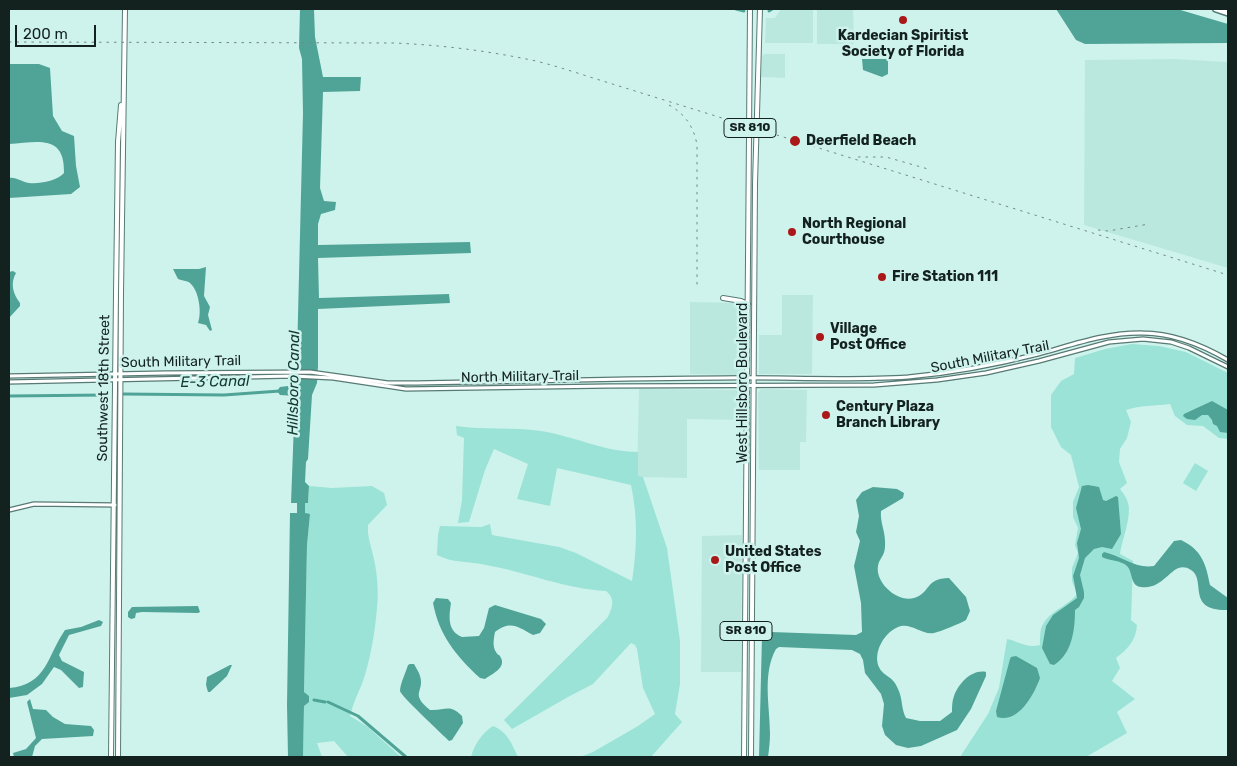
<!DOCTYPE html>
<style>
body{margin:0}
#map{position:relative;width:1237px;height:766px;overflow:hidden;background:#cef3ec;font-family:Rubik,sans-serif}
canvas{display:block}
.frame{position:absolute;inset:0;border:10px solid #13211f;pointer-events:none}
.scale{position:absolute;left:15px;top:25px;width:81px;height:22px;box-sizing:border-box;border:2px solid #13211f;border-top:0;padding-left:6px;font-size:15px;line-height:18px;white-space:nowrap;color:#13211f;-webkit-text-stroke:4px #cef3ec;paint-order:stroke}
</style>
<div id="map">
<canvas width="1237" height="766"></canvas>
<div class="frame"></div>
<div class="scale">200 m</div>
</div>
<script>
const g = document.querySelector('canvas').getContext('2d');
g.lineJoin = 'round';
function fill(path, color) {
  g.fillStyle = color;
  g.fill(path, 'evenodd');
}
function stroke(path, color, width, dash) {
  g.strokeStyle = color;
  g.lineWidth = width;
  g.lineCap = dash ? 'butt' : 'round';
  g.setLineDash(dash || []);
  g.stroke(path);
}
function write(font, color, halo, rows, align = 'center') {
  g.font = font + ' Rubik,sans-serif';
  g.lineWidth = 5;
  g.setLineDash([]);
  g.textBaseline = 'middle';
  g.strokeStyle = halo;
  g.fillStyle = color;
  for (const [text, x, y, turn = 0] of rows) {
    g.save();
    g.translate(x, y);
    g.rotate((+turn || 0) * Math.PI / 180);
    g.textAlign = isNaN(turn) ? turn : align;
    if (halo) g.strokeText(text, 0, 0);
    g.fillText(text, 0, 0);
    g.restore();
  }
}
fill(new Path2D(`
 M781,9H813V43H765L766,18H775Z
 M817,9H853L854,44H817Z
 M764,54H785V78L761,77L762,56Z
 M1175,59L1228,62V268L1084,225L1085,60Z
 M782,295H813L812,374H759V335H782Z
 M690,302L741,303L745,306L743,372L739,375L690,374Z
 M639,389L743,390V420L687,419V478L637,477Z
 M761,389L807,390L806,442H800V470H759L758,393Z
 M742,535L741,672H701L702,536Z`), '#bae8df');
fill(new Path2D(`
 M1132,344L1159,346L1186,352L1228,373V439L1219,438L1203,426L1187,425L1175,416L1170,404C1154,406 1141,405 1126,410L1131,422L1127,438L1120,449L1119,462L1127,483L1120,489C1123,493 1127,498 1128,503C1132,516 1122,540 1120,554L1133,561L1131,620L1137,625C1136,640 1128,649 1116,658L1120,668L1112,681L1135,699L1117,712L1127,733L1086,757H960L988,714L999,688L1007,639C1018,641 1028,649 1040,645C1040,640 1040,633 1041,629C1047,611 1066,608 1077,594L1072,581V568L1078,553L1075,545L1078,528L1073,517V502L1079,487L1071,455L1061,447L1051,427V395L1061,381L1074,374L1075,358L1105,349Z
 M456,426C484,430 513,427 541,431C573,436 605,452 638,452V476L643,477L667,548L680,641V684L675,714L682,722L651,757H580L593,752L638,726L655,714L643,688L637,649L635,645L631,643L593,684L568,697L512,729L504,720L608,617C612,608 616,599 606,591C565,589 526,572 486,565C469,561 452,563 437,555L438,535L440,526L481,527L490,524L492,535L559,547L576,553L632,581C637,549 638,517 631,485L557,468L550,506L517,499L528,464L494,449L485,470L469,522L458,523L462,500L464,438L457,435Z
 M1195,463L1208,471L1196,491L1183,483Z
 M309,486L332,488L372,486L384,493L387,505L368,525C367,536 371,545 373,555C377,571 379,592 377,608C375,633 370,661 362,684C357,695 353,704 350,716L368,727L401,757H348L334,741L317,743L322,757H303L304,706L309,696L304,692L307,545L310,514H305V503H308Z
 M493,726C507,731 512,744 518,757H471C474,745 482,733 493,726Z`), '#9be3d6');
fill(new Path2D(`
 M300,9H314L315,37L323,77H361L360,91L323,92L320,188L324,201L336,202L335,210L321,214L318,224V245L470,242L471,253L318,258L319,298L449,294L450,303L318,309V366L317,383L312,395L308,459L306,462L305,482L309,486L308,503H305V513L310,514L307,545L304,692L309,696V702L304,706L303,757H288L287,705L290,513H297V503H291L295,396L280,395L277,391L280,387L296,385L300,363L297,356L303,113L302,59L299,48Z
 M1056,9H1177L1228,24V43L1085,44L1076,40Z
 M862,59H888V74L882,77L863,70Z
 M9,64H39L50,68L53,116L62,131L74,136L76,166L80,187L71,194L9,198V178C17,177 21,182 29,183C40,184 57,181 64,173C65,134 38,142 9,144Z
 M206,267L204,296L210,307L208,315L212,330L210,331L206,325L198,323C202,312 199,291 190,283C186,280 182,281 178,279L173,269H199Z
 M13,271L16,273C10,283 13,294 20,303V306L9,318V272Z
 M1212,401L1228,410V433L1220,432L1217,426L1213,424L1212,420L1208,415H1202L1195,420L1187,419L1183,416L1184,414Z
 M1088,485L1099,487L1103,500L1106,501L1116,496L1118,497L1121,534L1112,549L1102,547L1094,549L1085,558L1080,575L1084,592V598L1079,607L1075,610C1075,630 1072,654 1054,665L1050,664L1042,648L1046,626L1053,615L1077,598L1073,576L1079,558L1077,543L1081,529L1076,508L1082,486Z
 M873,487L897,489L904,493L903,498L881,511C880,522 885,531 885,541C886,557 880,556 878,566C875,583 898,603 914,598C931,593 925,578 949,578L966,597L970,611L966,620C959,624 942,631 934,633C922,635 913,624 901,626C885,630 871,654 880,669C885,677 893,676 898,689C903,699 901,709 906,718L920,721H940L952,712C952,707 952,701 954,696C959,683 972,669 986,672V676L971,709L957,730L921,746L908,748L896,745L885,735L882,726L884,704L881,694L865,673L863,660L860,654L852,650L779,647L776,649C762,674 770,706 770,734C770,742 769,749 768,757H759L762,636L771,632L856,635L862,632L861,603L854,566L860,541L856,532L859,516L856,500L862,492Z
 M1181,540C1202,550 1206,564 1210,585L1228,598V610C1185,611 1207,580 1191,570C1172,558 1166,591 1141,587C1130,586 1133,572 1127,566C1121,560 1109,561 1102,557V554L1104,552C1122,556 1135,569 1154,566L1174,541Z
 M436,598L448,599L451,603C449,616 447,631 462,637L479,636L484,628L489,608L495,605L541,619L546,624L540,633L533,635C518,627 511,620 495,632C494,638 492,646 496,652C500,658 498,652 501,658C506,668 492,674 485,679L480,678C456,656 439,635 433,603Z
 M198,606L200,612L198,613L142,612L136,613L135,618L131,619L128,617V612L132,607Z
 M99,620L103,622L101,626L69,635L59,655L62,661L84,672L83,687L79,688L61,670L54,667L42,684L27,695L9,698V688C47,685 47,656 65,630L81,627Z
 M1016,656L1037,668L1040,678C1034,695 1018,724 997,717L996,711L1010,659L1011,657Z
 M410,664H414C416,668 419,672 420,676C425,692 409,693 430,710C445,711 449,703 462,716L463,723L452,740L449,741L447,739C440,732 401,696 400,691C400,684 406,672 408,665Z
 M230,665H232L227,676L210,692H208L206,685L207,677Z
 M30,699L33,709L46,710L53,717L65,724L91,726L94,730L93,736L42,739L35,746L32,757H14L13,753L26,749L36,738L27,702Z`), '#50a497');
stroke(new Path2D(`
 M736,9L744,11
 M769,11L772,9
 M124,394L224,395L280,391
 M9,396L105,395
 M314,700L325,702
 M328,702L358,716L406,757`), '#50a497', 3);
const minor = new Path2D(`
 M9,376L165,373L310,372L388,383H417C519,382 621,378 722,378C784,377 846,381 908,377C952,373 995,365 1038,354C1072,345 1107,332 1143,333C1174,333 1202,345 1228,360
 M9,382L293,376L333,378L406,389L609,386L874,385L937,380L986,373L1039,361L1109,342L1143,339L1171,342L1189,348L1228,367
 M9,510L34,504L115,505`);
const major = new Path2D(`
 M723,298L741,301L748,304
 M111,757L116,293L118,142L121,105
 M118,757L121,293L125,9
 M744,757L750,9
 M751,757L755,184L760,9`);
const highway = new Path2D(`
 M1216,9L1228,13`);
stroke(minor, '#587a74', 5.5);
stroke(major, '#587a74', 6);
stroke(highway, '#587a74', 8);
stroke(minor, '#fff', 3);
stroke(major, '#fff', 4);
stroke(highway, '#fff', 5);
stroke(new Path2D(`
 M9,42L394,43C442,45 489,51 536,61C560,67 583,75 606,82L1228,275
 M669,105C685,114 694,127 697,145V288
 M858,157H886L928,169
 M1098,230L1108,231L1149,224`), '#708a85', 1, [2.5, 5]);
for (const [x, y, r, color] of [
 [903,20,5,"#ab181a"],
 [795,141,6,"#ab181a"],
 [792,232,5,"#ab181a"],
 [882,277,5,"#ab181a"],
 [820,337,5,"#ab181a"],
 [826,415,5,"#ab181a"],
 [715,560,5,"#ab181a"]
]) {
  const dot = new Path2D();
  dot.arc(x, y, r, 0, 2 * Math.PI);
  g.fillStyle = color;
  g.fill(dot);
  stroke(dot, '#cef3ec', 2);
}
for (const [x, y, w] of [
 [750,128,52],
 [746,631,52]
]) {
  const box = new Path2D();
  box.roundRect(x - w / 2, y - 9.5, w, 19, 4);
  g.fillStyle = '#cef3ec';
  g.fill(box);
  stroke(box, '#13211f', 1);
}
write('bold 12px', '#13211f', null, [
 ["SR 810",750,128],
 ["SR 810",746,631]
]);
write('bold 14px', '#13211f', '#cef3ec', [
 ["Kardecian Spiritist",903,36,"center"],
 ["Society of Florida",903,52,"center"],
 ["Deerfield Beach",806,141],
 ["North Regional",802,224],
 ["Courthouse",802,240],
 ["Fire Station 111",892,277],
 ["Village",830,329],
 ["Post Office",830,345],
 ["Century Plaza",836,407],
 ["Branch Library",836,423],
 ["United States",725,552],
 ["Post Office",725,568]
], 'left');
write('14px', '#13211f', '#cef3ec', [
 ["South Military Trail",990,357,-11],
 ["South Military Trail",181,362,-1],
 ["North Military Trail",520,377,-1],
 ["West Hillsboro Boulevard",743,383,-90],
 ["Southwest 18th Street",104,388,-89]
]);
write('italic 15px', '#123a34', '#cef3ec', [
 ["E-3 Canal",215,382,-1],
 ["Hillsboro Canal",294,383,-89]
]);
</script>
